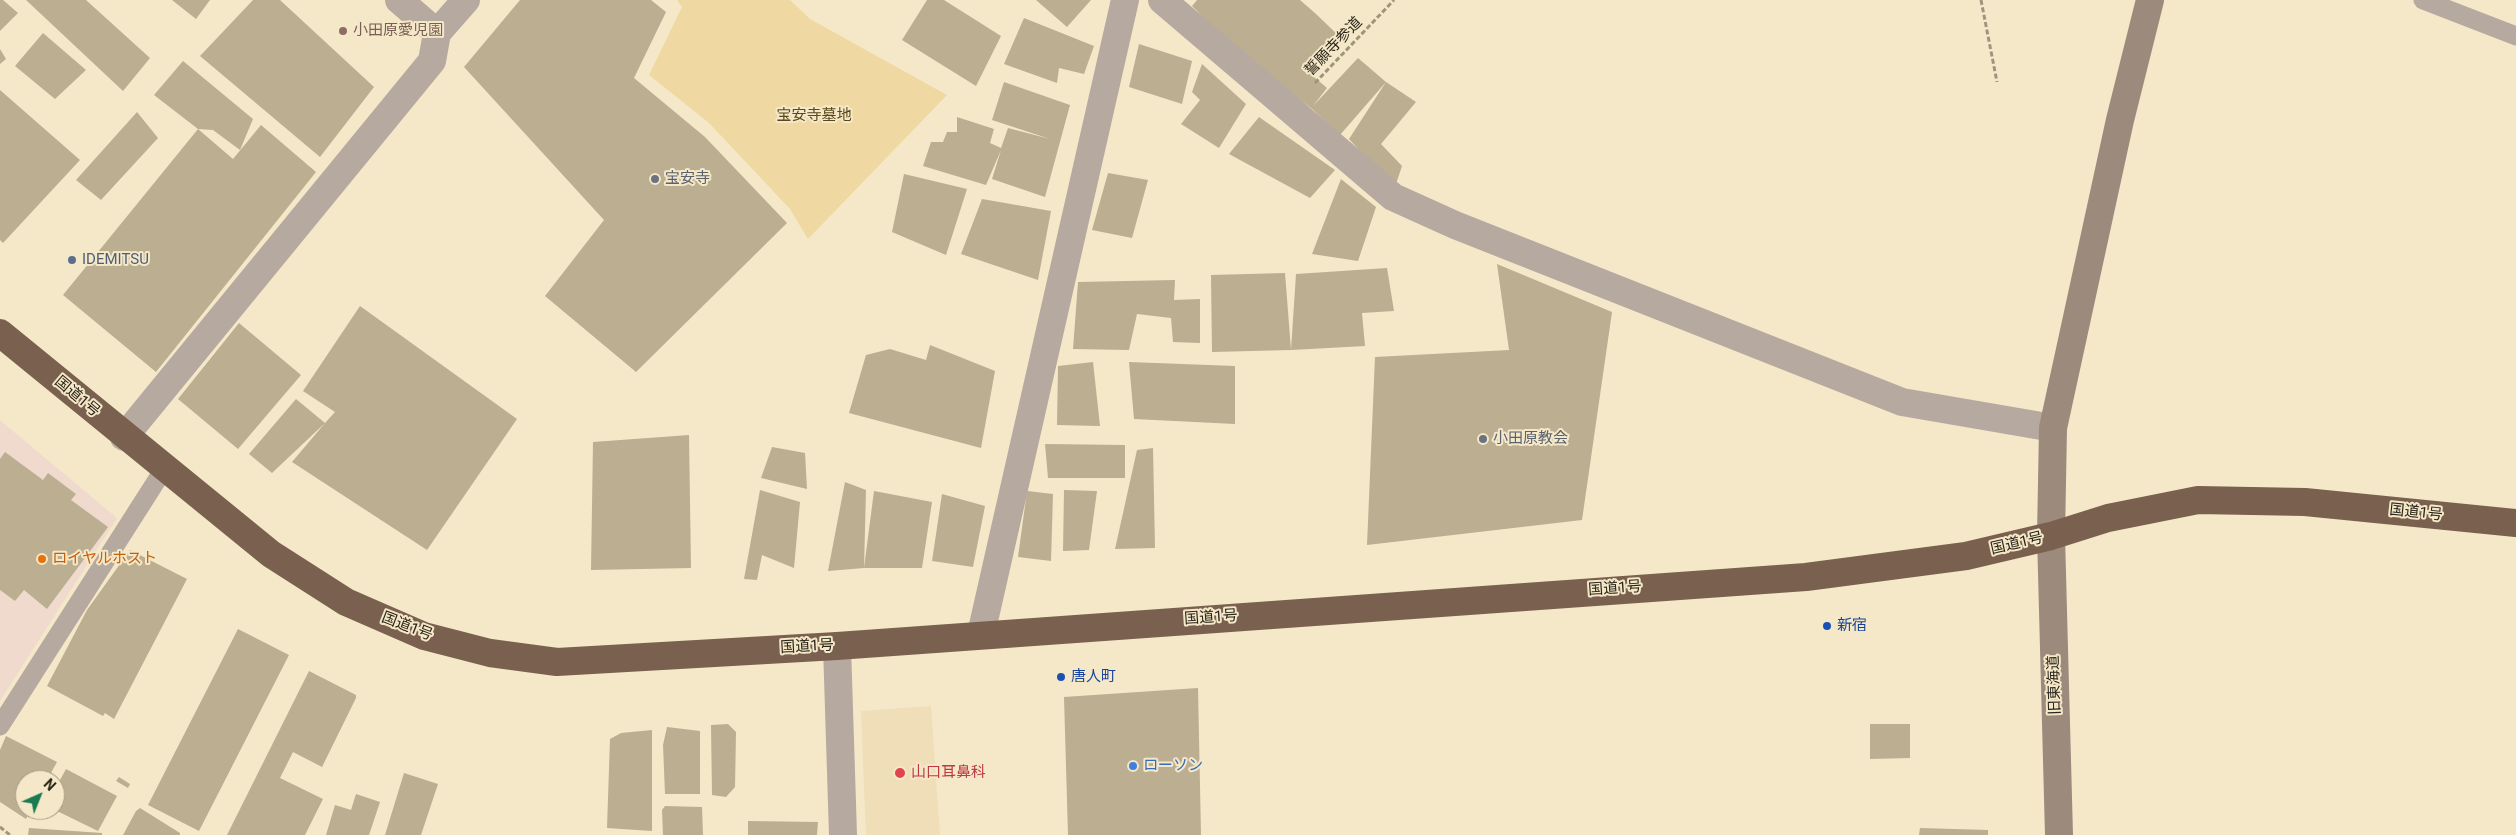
<!DOCTYPE html>
<meta charset="utf-8">
<style>
body{margin:0}
#map{position:relative;width:2516px;height:835px;overflow:hidden;background:#f5e8c9;font-family:Roboto,sans-serif}
canvas{display:block}
.north{position:absolute;left:15px;top:770px;width:50px;height:50px;box-sizing:border-box;background:#f5e8c9;border:1px solid #a49a83;border-radius:50%;rotate:44deg;font-size:14px;font-weight:700;line-height:20px;text-align:center;color:#2a2519}
.north::after{content:'';display:block;margin:auto;width:18px;height:22px;background:#1b7a51;clip-path:polygon(50% 0,100% 100%,50% 72%,0 100%)}
</style>
<div id="map">
<canvas width="2516" height="835"></canvas>
<div class="north">N</div>
</div>
<script>
const g = document.querySelector('canvas').getContext('2d');
g.lineJoin = 'round';
function fill(path, color) {
  g.fillStyle = color;
  g.fill(path, 'evenodd');
}
function stroke(path, color, width, dash) {
  g.strokeStyle = color;
  g.lineWidth = width;
  g.lineCap = dash ? 'butt' : 'round';
  g.setLineDash(dash || []);
  g.stroke(path);
}
function write(font, color, halo, rows, align = 'center') {
  g.font = font + ' Roboto,"Noto Sans JP",sans-serif';
  g.lineWidth = 4;
  g.setLineDash([]);
  g.textBaseline = 'middle';
  g.strokeStyle = halo;
  g.fillStyle = color;
  for (const [text, x, y, turn = 0] of rows) {
    g.save();
    g.translate(x, y);
    g.rotate((+turn || 0) * Math.PI / 180);
    g.textAlign = isNaN(turn) ? turn : align;
    if (halo) g.strokeText(text, 0, 0);
    g.fillText(text, 0, 0);
    g.restore();
  }
}
fill(new Path2D(`
 M0,420L117,518L0,701Z`), '#f0dacd');
fill(new Path2D(`
 M931,706L940,835H866L861,711Z`), '#efdeb8');
fill(new Path2D(`
 M677,0H790L810,19L947,95L808,239L790,209L709,123L649,75L682,7Z`), '#efd8a2');
fill(new Path2D(`
 M0,0H3L18,13L0,31Z
 M26,0H86L150,58L123,91Z
 M172,0H210L196,19Z
 M253,0H280L374,87L320,157L200,56Z
 M520,0H651L666,12L634,78L705,137L787,223L636,372L545,296L604,220L464,67Z
 M927,0H944L1001,36L976,86L902,40Z
 M1036,0H1091L1067,27Z
 M1197,0H1300L1315,13L1340,37L1307,71L1327,88L1313,106L1358,58L1386,82L1340,135L1311,108L1239,53L1192,6Z
 M1024,18L1094,46L1084,74L1059,68L1057,83L1004,64Z
 M43,33L86,70L55,99L15,66Z
 M1139,44L1192,61L1182,104L1129,87Z
 M0,49L6,59L0,64Z
 M183,61L253,119L240,150L213,130L198,129L233,159L261,125L316,172L156,372L63,295L198,129L154,95Z
 M1202,64L1246,104L1219,148L1181,124L1200,100L1192,92Z
 M1004,82L1070,105L1045,197L992,179L1001,150L986,185L923,166L931,142H943L947,132H957V117L994,129L990,143L1001,148L1008,128L1050,139L992,120Z
 M1386,82L1416,102L1381,144L1402,166L1396,184L1368,160L1349,139Z
 M0,90L80,160L3,243L0,240Z
 M137,112L158,138L101,200L76,180Z
 M1259,117L1335,170L1310,198L1229,154Z
 M1108,173L1148,180L1132,238L1092,230Z
 M904,174L967,189L946,255L892,232Z
 M1341,179L1376,207L1358,261L1312,254Z
 M982,199L1051,211L1038,280L961,254Z
 M1497,264L1612,312L1582,520L1367,545L1375,357L1509,350Z
 M1387,268L1394,311L1362,313L1365,346L1291,350L1296,274Z
 M1285,273L1291,350L1212,352L1211,275Z
 M1175,280L1174,300L1200,299V343L1173,342L1171,318L1137,314L1129,350L1073,349L1078,282Z
 M360,306L517,419L427,550L292,462L325,423L272,473L249,454L296,399L325,423L335,412L303,391Z
 M239,323L301,375L238,449L178,399Z
 M930,345L995,371L981,448L849,413L866,355L890,349L926,360Z
 M1093,362L1100,426L1057,425L1058,366Z
 M1129,362L1235,366V424L1134,419Z
 M689,435L691,568L591,570L593,442Z
 M1045,444L1125,445V478H1048Z
 M772,447L805,453L807,489L761,478Z
 M1153,448L1155,548L1115,549L1137,450Z
 M5,452L43,480L48,473L76,494L71,500L108,527L47,609L24,590L15,601L0,590V459Z
 M845,482L866,490L864,568L874,491L932,502L922,568H864L828,571Z
 M760,490L800,502L794,568L762,555L757,580L744,579Z
 M1064,490L1097,491L1089,550L1063,551Z
 M1027,491L1053,494L1051,561L1018,557Z
 M942,494L985,506L973,567L932,561Z
 M130,550L187,579L114,719L105,713L103,716L47,686L87,610Z
 M238,629L289,655L199,831L148,805Z
 M309,671L356,695V698L322,767L293,752L280,778L323,799L305,835H227Z
 M1198,688L1201,835H1068L1064,697Z
 M728,724L736,732L735,787L726,797L712,795L711,725Z
 M1870,724H1910V758L1870,759Z
 M667,727L700,731V794H665L663,745Z
 M652,730V831L607,828L610,739L621,733Z
 M6,736L57,762L47,780H25V810H31L26,819L0,802V750Z
 M66,769L117,796L98,831L55,810V789Z
 M404,773L438,784L421,835H385Z
 M119,777L130,784L128,788L116,781Z
 M356,794L380,802L369,835H326L335,805L351,810Z
 M665,806L702,807L703,835H663L662,810Z
 M140,808L180,833V835H123L136,811Z
 M748,821L818,822L817,835H748Z
 M29,828L102,833V835H28Z
 M1920,828L1988,830V835H1919Z`), '#bbae91');
stroke(new Path2D(`
 M1981,0L1997,82
 M1315,83L1394,0
 M0,827L10,835`), '#9f957e', 3, [5, 2.5]);
stroke(new Path2D(`
 M2423,0L2516,36
 M0,726L164,469`), '#b6a9a0', 19);
stroke(new Path2D(`
 M399,0L437,33
 M1162,0L1393,197L1455,225L1902,402L2053,428
 M124,437L432,61L437,33L466,0
 M981,634L1125,0
 M837,646L843,835`), '#b6a9a0', 28);
stroke(new Path2D(`
 M2059,835L2051,536L2053,428L2120,120L2150,0`), '#9c8a7d', 28);
stroke(new Path2D(`
 M0,333L271,554L346,602L424,636L490,653L557,662L837,646L1806,577L1966,556L2051,536L2108,518L2198,500L2305,502L2516,523`), '#7a604e', 28);
for (const [x, y, r, color] of [
 [343,31,5,"#8d6e63"],
 [655,179,5,"#6b7280"],
 [72,260,5,"#5c6f8a"],
 [1483,439,5,"#6b7280"],
 [42,559,5,"#e8710a"],
 [1827,626,5,"#1a4fb4"],
 [1061,677,5,"#1a4fb4"],
 [1133,766,5,"#3f7fe0"],
 [900,773,6,"#e0444e"]
]) {
  const dot = new Path2D();
  dot.arc(x, y, r, 0, 2 * Math.PI);
  g.fillStyle = color;
  g.fill(dot);
  stroke(dot, '#f5e8c9', 2);
}
write('15px', '#785e54', '#f5e8c9', [
 ["小田原愛児園",353,31]
], 'left');
write('15px', '#2a2519', '#f5e8c9', [
 ["誓願寺参道",1334,47,-46],
 ["国道1号",77,397,40],
 ["国道1号",2416,513,6],
 ["国道1号",2017,544,-13],
 ["国道1号",1615,589,-4],
 ["国道1号",1211,618,-4],
 ["国道1号",407,627,21],
 ["国道1号",807,647,-3],
 ["旧東海道",2055,685,-92]
]);
write('15px', '#5b4819', '#f5e8c9', [
 ["宝安寺墓地",814,116]
]);
write('15px', '#5b616d', '#f5e8c9', [
 ["宝安寺",665,179],
 ["小田原教会",1493,439]
], 'left');
write('15px', '#4e5e75', '#f5e8c9', [
 ["IDEMITSU",82,260]
], 'left');
write('15px', '#c56008', '#f5e8c9', [
 ["ロイヤルホスト",52,559]
], 'left');
write('15px', '#164399', '#f5e8c9', [
 ["新宿",1837,626],
 ["唐人町",1071,677]
], 'left');
write('15px', '#366cbe', '#f5e8c9', [
 ["ローソン",1143,766]
], 'left');
write('15px', '#be3a42', '#f5e8c9', [
 ["山口耳鼻科",911,773]
], 'left');
</script>
